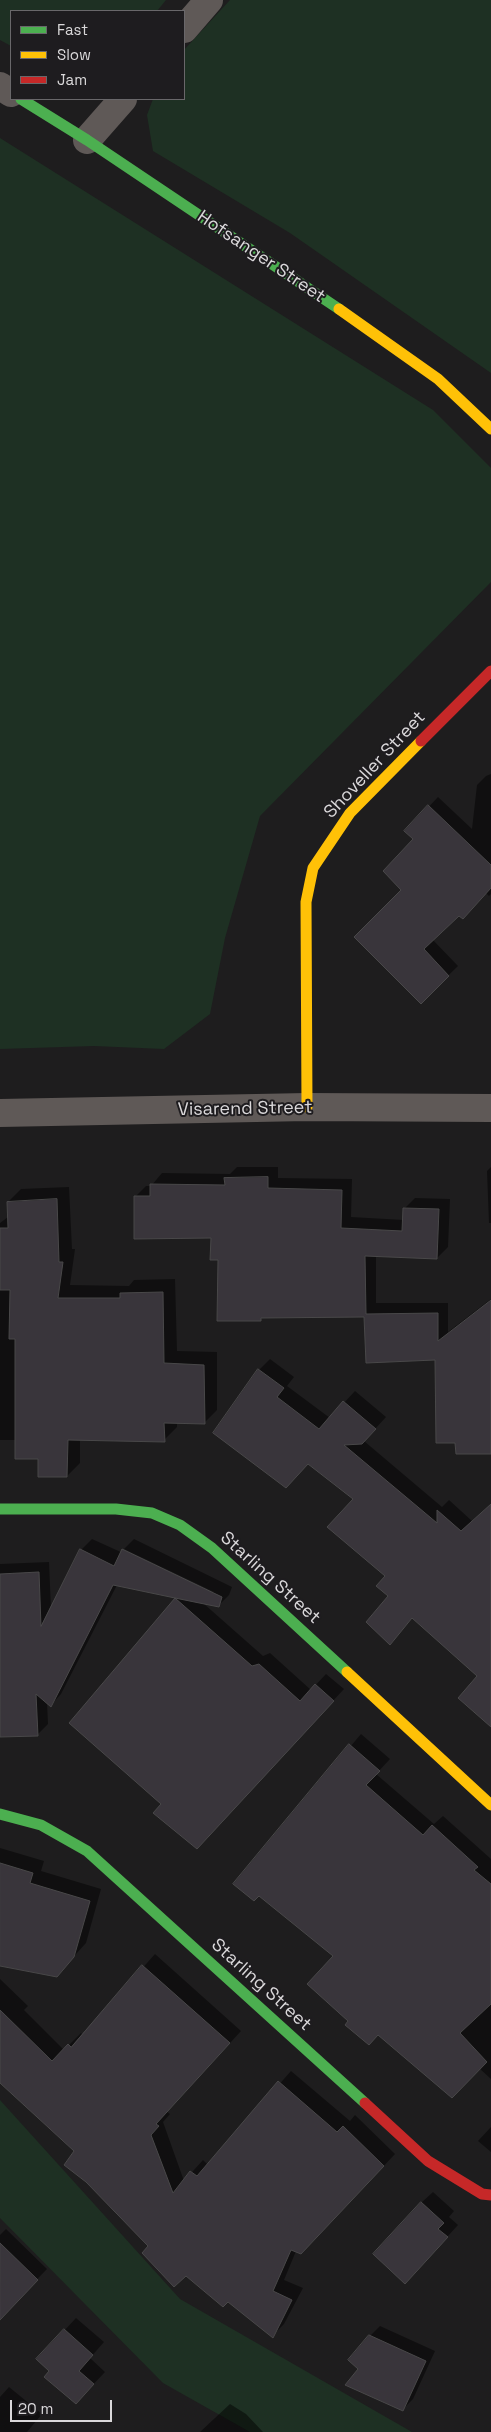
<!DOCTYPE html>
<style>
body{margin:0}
#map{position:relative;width:491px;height:2432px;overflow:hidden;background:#1e1d1e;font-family:"Space Grotesk",sans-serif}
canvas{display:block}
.legend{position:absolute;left:10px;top:10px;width:175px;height:90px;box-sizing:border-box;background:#1e1c1f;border:1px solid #69676a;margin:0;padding:6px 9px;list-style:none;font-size:15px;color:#dad8da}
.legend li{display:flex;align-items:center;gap:10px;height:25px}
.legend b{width:25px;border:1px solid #69676a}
.scale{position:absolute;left:10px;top:2400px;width:102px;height:22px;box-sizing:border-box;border:2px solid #dad8da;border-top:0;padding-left:6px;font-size:15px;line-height:18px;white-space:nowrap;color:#dad8da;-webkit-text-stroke:4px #1e1c1f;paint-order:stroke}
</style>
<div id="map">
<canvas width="491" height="2432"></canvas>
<ul class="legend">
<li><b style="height:6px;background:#4caf50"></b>Fast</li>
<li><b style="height:6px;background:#ffc107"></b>Slow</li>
<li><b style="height:6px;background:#c62828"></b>Jam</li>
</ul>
<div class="scale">20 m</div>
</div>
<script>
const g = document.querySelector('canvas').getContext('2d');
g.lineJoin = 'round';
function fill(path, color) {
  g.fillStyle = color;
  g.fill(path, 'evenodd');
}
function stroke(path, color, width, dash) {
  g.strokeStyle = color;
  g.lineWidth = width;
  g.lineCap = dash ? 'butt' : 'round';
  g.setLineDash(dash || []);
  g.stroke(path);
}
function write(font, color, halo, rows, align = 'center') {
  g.font = font + ' "Space Grotesk",sans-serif';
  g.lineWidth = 4;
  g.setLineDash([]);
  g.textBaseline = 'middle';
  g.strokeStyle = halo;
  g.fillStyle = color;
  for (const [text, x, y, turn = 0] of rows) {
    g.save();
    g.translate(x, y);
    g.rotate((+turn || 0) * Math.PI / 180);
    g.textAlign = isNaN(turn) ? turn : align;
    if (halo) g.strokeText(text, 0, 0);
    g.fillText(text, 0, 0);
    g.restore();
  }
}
fill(new Path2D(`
 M0,0H166L157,11H11V46L0,40Z
 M230,0H491V373L290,233L153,151L147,115L153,99H184V50Z
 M0,138L433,410L491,468V582L260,816L225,938L210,1014L164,1049L94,1046L0,1049Z
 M0,2100L180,2299L412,2432H250L163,2383L0,2218Z`), '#1e3023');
fill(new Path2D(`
 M491,774V894L489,896L486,893L458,914L432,939L458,966L421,1002L403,890L414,839L406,831L438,797L472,829L477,785L486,776Z
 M237,1167H278V1178L352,1179L351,1217L404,1220V1209L415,1198L450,1199L448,1247L437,1258L376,1255V1303H448V1332L491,1299V1453L457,1442L436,1359L365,1315L263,1317L260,1320L220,1259L212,1237L135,1197L146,1186H151L162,1173L230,1174Z
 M491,1167V1223H489L487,1171Z
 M69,1187L72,1249H75L70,1285L129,1286L134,1280L175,1279L177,1351L217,1352V1410L204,1423L177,1422V1427L164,1440L80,1439V1463L67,1476L16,1440H0V1223L8,1217V1202L21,1189Z
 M270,1359L294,1377L287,1386L330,1418L355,1391L386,1417L364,1441L442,1507L449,1500L472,1521L491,1504V1726L479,1676L413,1617L400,1632L390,1596L387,1576L355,1499L308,1463L259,1370Z
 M92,1539L209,1592H214L124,1549L134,1539L232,1587L229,1595L218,1606L203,1603L263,1656L270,1653L311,1690L326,1674L344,1689L207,1836L163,1804L71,1723L177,1597L117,1585L61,1694L51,1705L47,1702L48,1724L37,1735L0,1736V1564L49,1562L51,1609L81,1550Z
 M361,1734L390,1759L376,1774L434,1824L443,1816L491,1859V2079L479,2068L350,2021L335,1956L259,1895L235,1883Z
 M0,1848L44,1861L41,1871L101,1889L86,1943L56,1976L0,1965Z
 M155,1954L241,2031L167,2112L170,2114L163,2122L184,2181L203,2160L208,2165L291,2071L350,2121L355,2115L395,2154L313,2241L296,2251L284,2280L303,2288L284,2324L272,2336L229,2300L76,2151L0,2081V1979L28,2006L24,2010L64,2050L81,2033L83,2035Z
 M491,2127V2152L478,2141Z
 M433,2192L454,2211L449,2217L458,2225L405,2283L421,2203Z
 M6,2229L47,2269L6,2311L0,2305V2235Z
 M76,2318L104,2342L90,2358L105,2372L87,2391L51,2371L38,2359Z
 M380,2326L435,2351L413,2399L403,2409L360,2369L370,2336Z
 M9,2387L42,2414L27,2432H0V2397Z
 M230,2404L246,2414L263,2432H200Z`), '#0007');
const building = new Path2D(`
 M428,805L491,865V888L463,919L459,916L424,949L449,976L421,1004L354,937L401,890L383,871L413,839L404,831Z
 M268,1177V1188L342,1190L341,1228L402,1231L403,1208L439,1209L437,1259L365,1256L366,1314L438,1313V1341L491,1300V1454H456L455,1443H436L435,1360L366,1363L364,1317L261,1318V1321H217L218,1260H210L211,1238L134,1239V1196H150V1184L225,1185L224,1178Z
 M57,1199L59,1262H63L58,1298H120V1293L163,1292L164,1363L204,1365L205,1424L164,1423L165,1442L68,1440L67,1477H38V1459H15V1339H9L10,1290H0V1228H8L7,1202Z
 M258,1369L284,1388L277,1397L319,1429L343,1401L376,1429L362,1444L344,1445L437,1523V1510L461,1531L491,1504V1727L458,1698L477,1676L412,1618L390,1645L366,1622L388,1596L376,1586L385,1576L327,1527L353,1499L308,1464L286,1488L213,1433Z
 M80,1549L114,1566L122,1549L222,1597L219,1607L175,1598L252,1666L259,1664L300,1701L315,1684L334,1701L197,1849L153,1813L161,1804L69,1723L175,1598L113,1585L51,1707L36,1694L38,1736L0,1737V1574L39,1572L41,1626Z
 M349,1744L380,1771L366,1785L423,1835L432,1825L478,1867L474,1870L491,1884V2004L460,2033L487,2062L452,2098L378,2035L369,2045L345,2025L348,2021L307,1984L333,1956L259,1896L254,1901L233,1884Z
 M0,1863L33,1873L30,1883L90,1901L74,1957L57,1977L0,1966Z
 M142,1965L230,2043L156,2124L159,2126L151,2135L173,2193L190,2171L197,2176L278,2081L337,2132L343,2126L384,2166L301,2254L291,2250L273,2291L292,2300L273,2338L228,2302L223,2307L186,2276L174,2287L142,2253L148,2246L86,2182L64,2165L74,2151L0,2083V2010L52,2061L68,2044L71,2047Z
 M421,2202L444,2223L438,2229L448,2237L405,2284L373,2254Z
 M0,2243L38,2280L0,2320Z
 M64,2329L93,2355L79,2371L94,2384L76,2404L44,2377L49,2371L36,2359Z
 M369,2335L426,2361L403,2411L345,2385L358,2369L348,2360Z`);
fill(building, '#39353b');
stroke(building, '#494849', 1);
stroke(new Path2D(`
 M184,29L209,0
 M0,86L11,93
 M87,140L123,99
 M0,1113L307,1107L491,1108`), '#5f5957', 28);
stroke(new Path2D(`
 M21,99L87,140L339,309
 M0,1509H116L152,1513L180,1525L212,1548L347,1672
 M0,1814L41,1825L87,1851L365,2103`), '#4caf50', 11);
stroke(new Path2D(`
 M339,309L438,379L491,429
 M307,1107L306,902L313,868L350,813L421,741
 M347,1672L491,1805`), '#ffc107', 11);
stroke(new Path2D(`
 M421,741L491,671
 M365,2103L428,2161L482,2194L491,2195`), '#c62828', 11);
write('18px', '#dad8da', '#1e1c1f', [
 ["Hofsanger Street",261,257,34],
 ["Shoveller Street",375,765,-47],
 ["Visarend Street",245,1109,-1],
 ["Starling Street",270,1578,42],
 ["Starling Street",261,1985,42]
]);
</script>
